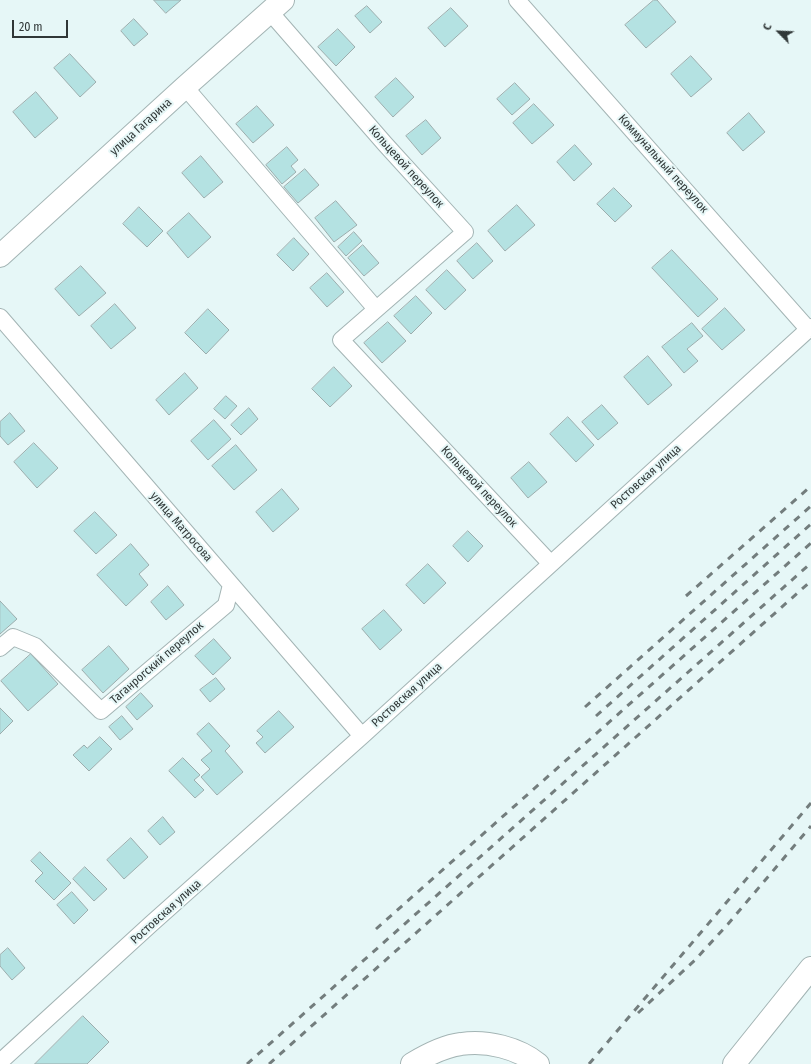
<!DOCTYPE html>
<meta charset="utf-8">
<style>
body{margin:0}
#map{position:relative;width:811px;height:1064px;overflow:hidden;background:#e6f7f7;font-family:"Fira Sans Condensed",sans-serif}
canvas{display:block}
.north{position:absolute;left:759px;top:12px;width:40px;height:40px;-webkit-text-stroke:3px #e6f7f7;paint-order:stroke;rotate:294deg;font-size:11px;font-weight:700;line-height:16px;text-align:center;color:#303737}
.north::after{content:'';display:block;margin:auto;width:14px;height:18px;background:#303737;clip-path:polygon(50% 0,100% 100%,50% 72%,0 100%)}
.scale{position:absolute;left:12px;top:20px;width:56px;height:18px;box-sizing:border-box;border:2px solid #303737;border-top:0;padding-left:5px;font-size:12px;line-height:14px;white-space:nowrap;color:#303737;-webkit-text-stroke:3px #e6f7f7;paint-order:stroke}
</style>
<div id="map">
<canvas width="811" height="1064"></canvas>
<div class="north">С</div>
<div class="scale">20 m</div>
</div>
<script>
const g = document.querySelector('canvas').getContext('2d');
g.lineJoin = 'round';
function fill(path, color) {
  g.fillStyle = color;
  g.fill(path, 'evenodd');
}
function stroke(path, color, width, dash) {
  g.strokeStyle = color;
  g.lineWidth = width;
  g.lineCap = dash ? 'butt' : 'round';
  g.setLineDash(dash || []);
  g.stroke(path);
}
function write(font, color, halo, rows, align = 'center') {
  g.font = font + ' "Fira Sans Condensed",sans-serif';
  g.lineWidth = 4;
  g.setLineDash([]);
  g.textBaseline = 'middle';
  g.strokeStyle = halo;
  g.fillStyle = color;
  for (const [text, x, y, turn = 0] of rows) {
    g.save();
    g.translate(x, y);
    g.rotate((+turn || 0) * Math.PI / 180);
    g.textAlign = isNaN(turn) ? turn : align;
    if (halo) g.strokeText(text, 0, 0);
    g.fillText(text, 0, 0);
    g.restore();
  }
}
const building = new Path2D(`
 M154,0H181L166,13Z
 M654,0H657L676,22L646,48L625,25Z
 M367,6L382,22L370,33L355,16Z
 M451,8L468,26L445,47L428,28Z
 M134,19L148,34L134,46L121,31Z
 M338,29L355,47L336,66L318,47Z
 M70,54L96,82L80,97L54,68Z
 M691,56L712,79L691,97L671,74Z
 M396,78L414,97L393,117L375,97Z
 M515,83L530,99L512,115L497,99Z
 M36,92L58,118L35,138L13,112Z
 M534,104L554,125L532,144L513,123Z
 M257,106L274,125L253,143L236,124Z
 M749,113L765,132L743,151L727,133Z
 M426,120L441,138L422,155L406,136Z
 M575,145L592,164L574,181L557,162Z
 M287,147L298,160L291,166L296,172L282,184L266,165Z
 M201,156L223,182L204,198L182,173Z
 M305,169L319,185L298,203L284,187Z
 M614,188L632,206L615,222L597,204Z
 M336,201L357,225L334,242L315,218Z
 M517,205L535,225L505,251L488,231Z
 M139,207L163,231L147,247L123,224Z
 M189,213L211,237L188,258L167,233Z
 M354,232L362,241L346,256L338,247Z
 M294,238L309,254L293,271L277,255Z
 M477,243L493,261L473,279L457,261Z
 M363,245L379,263L364,276L348,258Z
 M672,250L718,299L698,317L652,268Z
 M81,266L106,293L79,316L55,289Z
 M447,270L466,290L445,310L426,290Z
 M327,273L344,292L327,307L310,288Z
 M416,296L432,313L411,334L394,316Z
 M115,304L136,328L111,349L91,326Z
 M725,308L745,330L722,350L702,329Z
 M208,309L229,330L206,354L185,333Z
 M388,322L406,341L382,363L364,343Z
 M692,323L703,336L687,349L698,361L684,373L662,347Z
 M648,356L672,385L648,405L624,377Z
 M334,367L352,386L330,407L312,389Z
 M185,373L198,388L169,415L156,400Z
 M226,396L237,406L225,419L214,409Z
 M602,405L618,423L598,440L582,422Z
 M249,408L258,419L241,435L231,425Z
 M10,413L25,431L8,445L0,436V422Z
 M568,417L594,445L576,462L550,434Z
 M214,420L231,439L208,460L191,441Z
 M34,443L58,468L37,488L14,462Z
 M236,445L257,470L234,490L212,466Z
 M529,462L547,482L528,498L511,478Z
 M282,489L299,509L273,532L256,512Z
 M95,512L117,535L96,554L74,531Z
 M468,531L483,546L468,562L453,546Z
 M131,544L149,565L139,574L148,585L126,606L97,575Z
 M428,564L446,583L424,604L406,585Z
 M168,586L184,605L166,620L151,602Z
 M0,601L17,619L0,634Z
 M384,610L402,630L380,650L362,629Z
 M214,639L231,658L213,675L195,656Z
 M109,646L129,669L103,693L82,670Z
 M31,654L58,684L28,711L1,681Z
 M216,678L225,689L210,702L200,690Z
 M141,693L153,706L137,720L126,707Z
 M0,708L13,721L0,734Z
 M279,711L294,727L265,753L256,743L263,737L257,731Z
 M122,716L133,729L120,740L109,727Z
 M209,723L230,746L225,751L243,772L217,795L201,777L210,769L201,760L212,751L197,734Z
 M100,737L112,749L89,771L73,755L84,745L87,748Z
 M183,758L200,775L194,780L204,790L195,798L169,771Z
 M163,817L175,832L160,845L148,831Z
 M131,838L148,857L124,879L107,860Z
 M40,852L71,883L54,900L35,881L43,873L31,861Z
 M85,867L107,889L94,901L73,879Z
 M72,892L88,910L74,924L57,905Z
 M8,948L25,968L12,980L0,966V955Z
 M83,1016L109,1042L87,1064H35Z`);
fill(building, '#b4e2e2');
stroke(building, '#9cadad', 1);
const minor = new Path2D(`
 M517,0L808,329
 M270,12L385,144L465,232L341,340L551,564
 M185,87L376,309
 M0,317L362,736
 M0,648L13,637L35,646L101,711L226,605L231,585
 M0,1062L151,924L362,736L811,327`);
const secondary = new Path2D(`
 M0,256L185,87L283,0
 M412,1064C427,1055 444,1046 461,1044C487,1040 518,1048 538,1064
 M734,1064L811,968`);
stroke(minor, '#a3b4b4', 18);
stroke(secondary, '#a3b4b4', 24);
stroke(minor, '#fff', 16);
stroke(secondary, '#fff', 22);
stroke(new Path2D(`
 M686,596L811,486
 M585,707L811,506
 M596,716L811,524
 M376,929L811,543
 M638,1013L695,960L728,924L811,826
 M247,1064L811,563
 M269,1064L811,581
 M589,1064L811,803`), '#737d7d', 3, [7, 7]);
write('12px', '#303737', '#e6f7f7', [
 ["улица Гагарина",141,127,-42],
 ["Коммунальный переулок",663,164,48],
 ["Кольцевой переулок",406,167,48],
 ["Ростовская улица",646,477,-42],
 ["Кольцевой переулок",479,487,47],
 ["улица Матросова",181,527,49],
 ["Таганрогский переулок",157,663,-41],
 ["Ростовская улица",407,695,-42],
 ["Ростовская улица",166,912,-42]
]);
</script>
